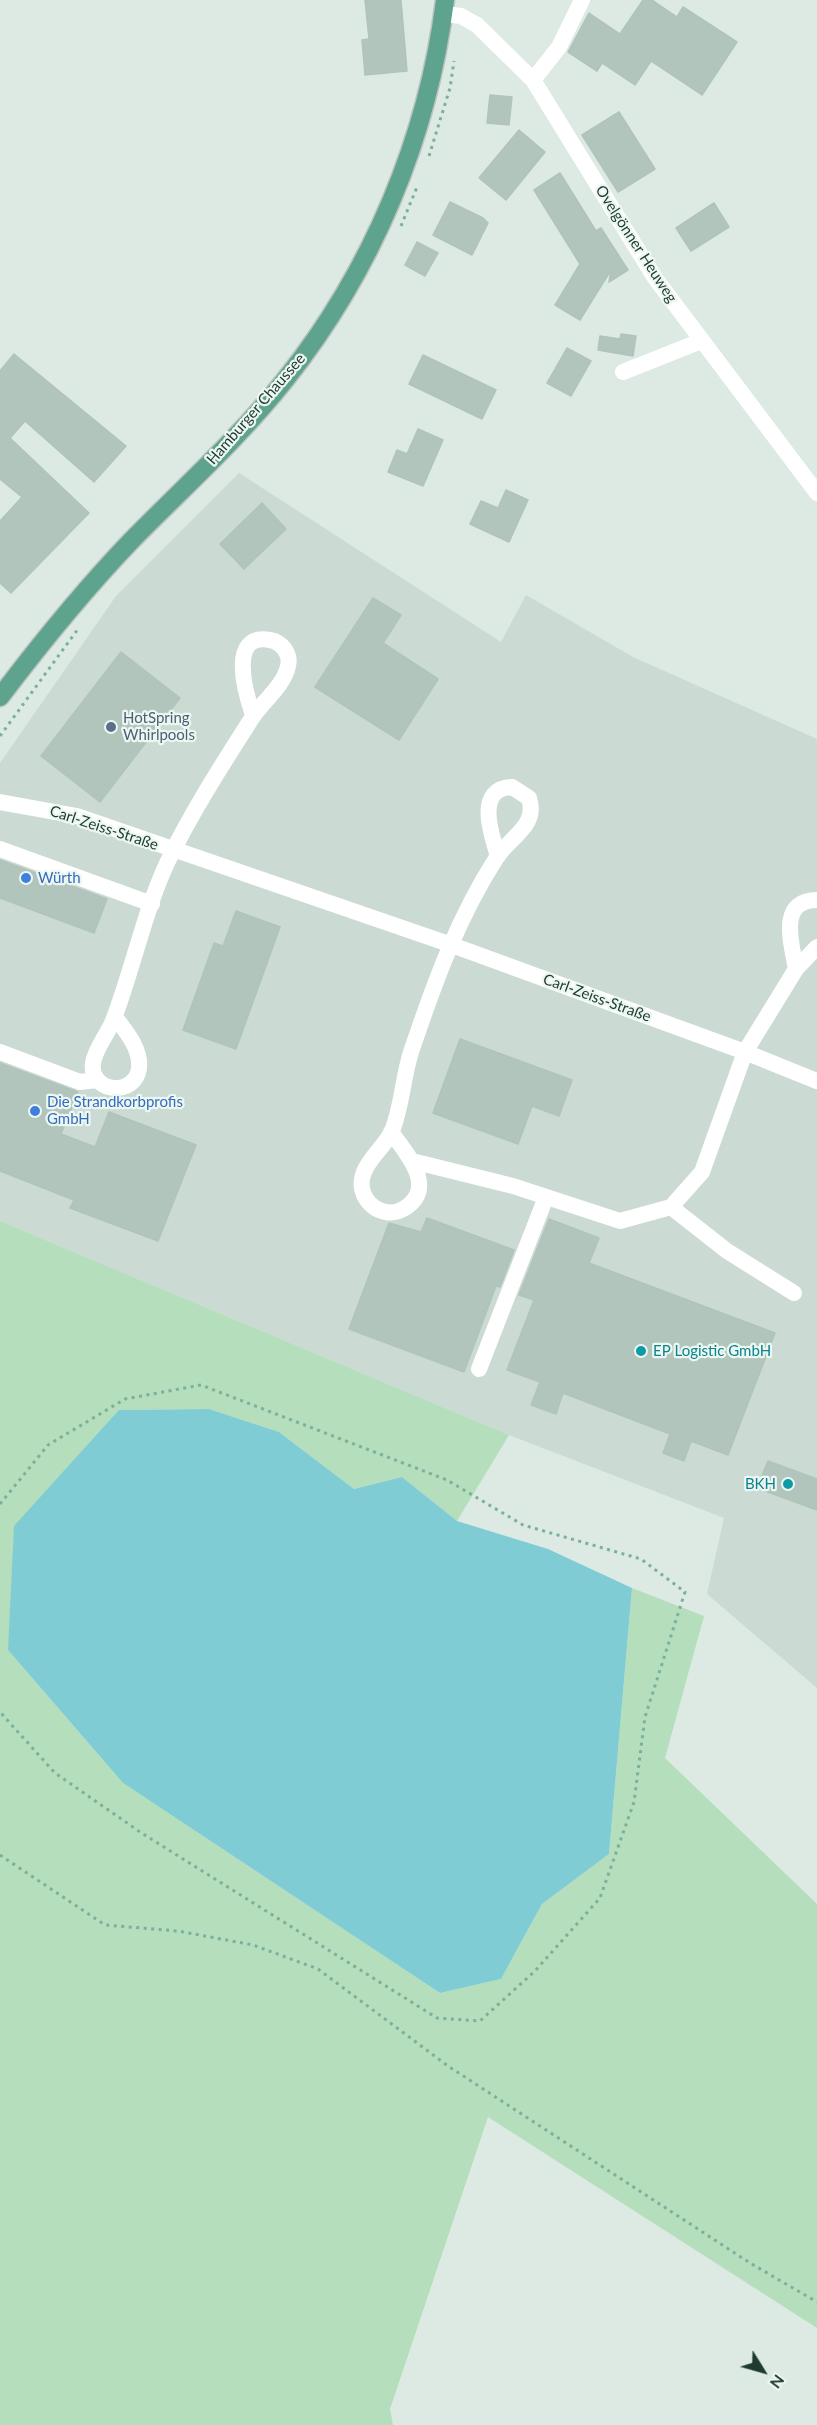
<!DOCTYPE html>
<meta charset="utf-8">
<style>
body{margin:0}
#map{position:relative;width:817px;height:2425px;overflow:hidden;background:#ddeae3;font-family:Lato,sans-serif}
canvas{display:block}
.north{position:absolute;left:733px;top:2341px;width:60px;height:60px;-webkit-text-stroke:4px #edf7f1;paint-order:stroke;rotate:127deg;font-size:16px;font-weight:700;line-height:24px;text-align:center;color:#1e3a31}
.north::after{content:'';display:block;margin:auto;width:21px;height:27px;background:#1e3a31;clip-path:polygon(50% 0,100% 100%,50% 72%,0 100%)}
</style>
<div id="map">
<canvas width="817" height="2425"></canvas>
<div class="north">N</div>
</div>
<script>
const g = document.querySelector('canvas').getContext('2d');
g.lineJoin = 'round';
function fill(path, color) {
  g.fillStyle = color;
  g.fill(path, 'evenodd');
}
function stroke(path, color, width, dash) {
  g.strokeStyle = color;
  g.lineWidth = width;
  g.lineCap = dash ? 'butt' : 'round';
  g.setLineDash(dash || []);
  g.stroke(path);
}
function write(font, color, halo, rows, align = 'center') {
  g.font = font + ' Lato,sans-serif';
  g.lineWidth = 4.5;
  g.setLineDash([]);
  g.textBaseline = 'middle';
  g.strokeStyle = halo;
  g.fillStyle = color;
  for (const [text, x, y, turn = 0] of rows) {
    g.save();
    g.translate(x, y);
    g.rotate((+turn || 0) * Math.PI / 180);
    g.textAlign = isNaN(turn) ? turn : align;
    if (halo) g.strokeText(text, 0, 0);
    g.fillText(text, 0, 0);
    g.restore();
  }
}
fill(new Path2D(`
 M239,473L501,642L526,595L633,657L817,739V1688L707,1594L724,1518L509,1435L0,1221V763L116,596Z`), '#cbdad2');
fill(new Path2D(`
 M0,1221L509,1435L457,1521L402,1477L354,1489L279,1432L209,1409L119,1410L8,1650L123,1783L440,1993L501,1979L542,1904L609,1854L632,1588L704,1616L665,1758L817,1904V2328L488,2117L390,2409L393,2425H0Z`), '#b4debc');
fill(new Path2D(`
 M209,1409L279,1432L354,1489L402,1477L457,1521L548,1549L632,1588L609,1854L542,1904L501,1979L440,1993L123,1783L8,1650L14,1526L119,1410Z`), '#80ccd4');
const building = new Path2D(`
 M365,0H401L407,71L365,75L362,40L369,39Z
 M643,0H652L677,17L683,7L737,42L702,95L651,61L635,85L602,63L597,71L568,52L589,13L620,34Z
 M490,95L512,97L509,125L487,123Z
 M619,112L655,169L618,192L582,135Z
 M519,130L545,152L506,200L479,178Z
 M560,173L596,231L601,228L628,270L609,282L611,270L580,320L555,305L580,264L534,190Z
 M450,202L483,218L488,223L472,255L433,235Z
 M714,203L729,227L691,251L676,228Z
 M417,242L438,253L425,276L405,265Z
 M621,334L636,336L633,356L598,350L600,336L620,339Z
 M567,348L591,361L571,396L547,383Z
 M14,354L126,446L94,482L25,421L10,438L89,513L11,593L0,583V521L22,497L0,479V371Z
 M423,355L496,390L482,419L409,384Z
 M418,429L443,440L423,486L388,472L397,450L407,454Z
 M506,490L528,500L509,542L470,524L481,501L498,508Z
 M262,503L286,529L244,569L220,544Z
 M373,598L401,615L383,643L438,679L399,740L315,687Z
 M121,652L180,698L100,802L41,756Z
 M0,860L107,899L94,933L0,898Z
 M236,911L280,927L236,1049L183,1030L214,943L223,946Z
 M460,1039L572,1080L559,1116L532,1106L518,1144L433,1113Z
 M0,1063L78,1092L61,1134L95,1147L109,1112L196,1145L158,1241L70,1208L74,1200L0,1171Z
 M427,1218L514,1250L500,1287L496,1286L464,1372L349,1329L389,1223L421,1232Z
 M549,1219L599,1238L589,1263L775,1333L728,1455L691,1441L684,1461L663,1453L670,1434L563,1393L556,1414L531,1405L540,1382L507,1370L534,1300L519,1295Z
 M768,1461L817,1479V1510L757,1488Z`);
fill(building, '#b2c5bc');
stroke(building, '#afc4ba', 1.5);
const major = new Path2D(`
 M0,697C41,643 84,590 131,541C183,488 239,438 285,380C372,271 428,138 445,0`);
stroke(major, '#bcc4c1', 21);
stroke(new Path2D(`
 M429,156L450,88L454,61
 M401,226L417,187
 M0,736L78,629
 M0,1504L48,1445L125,1399L201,1385L447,1480L523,1525L641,1559L685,1592L645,1717L634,1802L600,1898L535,1971L480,2021L437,2018L140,1832L55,1773L0,1712
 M0,1855L105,1925L178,1931L253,1945L318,1969L448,2066L750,2263L817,2302`), '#7bb09c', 3, [3, 4.5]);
stroke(new Path2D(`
 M444,14L461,16L477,25L533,80L655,278L817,493
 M533,80L559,47L582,0
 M623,372L701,341
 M0,802L77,816L449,944L745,1052L817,1081
 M0,849L152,904
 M796,969C792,945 777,900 817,900
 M115,1017C127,1032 144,1053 138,1073C129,1098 89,1090 93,1063C95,1048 109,1033 114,1018C133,968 144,913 167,863C191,813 222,765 252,718C262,702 284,686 288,666C291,654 282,642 270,640C227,632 246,695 253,715
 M0,1052L80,1082L97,1080
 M391,1132C407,1154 437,1187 405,1208C381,1223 353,1197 364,1172C370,1157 385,1146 392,1131C402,1106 403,1077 411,1052C434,984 458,917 497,857C511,836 538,826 529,798L512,787C475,788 491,834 498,856
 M412,1161L513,1186L620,1221L671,1207L702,1172L745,1052L796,969L817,947
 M671,1207L727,1251L794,1293
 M479,1369L546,1197`), '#fff', 16);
stroke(major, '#5ea38d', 18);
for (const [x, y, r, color] of [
 [111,727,6,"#5c6f8a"],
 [26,878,6,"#3f7fe0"],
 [35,1111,6,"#3f7fe0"],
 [641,1351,6,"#0f9aa8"],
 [788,1484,6,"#0f9aa8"]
]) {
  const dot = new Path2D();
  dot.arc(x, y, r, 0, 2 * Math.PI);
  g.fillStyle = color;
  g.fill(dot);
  stroke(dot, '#edf7f1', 2);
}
write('15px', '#1e3a31', '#edf7f1', [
 ["Ovelgönner Heuweg",636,244,57],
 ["Hamburger Chaussee",256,409,-49],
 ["Carl-Zeiss-Straße",104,828,18],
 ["Carl-Zeiss-Straße",597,998,20]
]);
write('15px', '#4e5e75', '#edf7f1', [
 ["HotSpring",123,718],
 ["Whirlpools",123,735]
], 'left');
write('15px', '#366cbe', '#edf7f1', [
 ["Würth",38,878],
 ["Die Strandkorbprofis",47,1102],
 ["GmbH",47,1119]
], 'left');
write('15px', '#0d838f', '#edf7f1', [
 ["EP Logistic GmbH",653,1351],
 ["BKH",776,1484,"right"]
], 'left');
</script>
